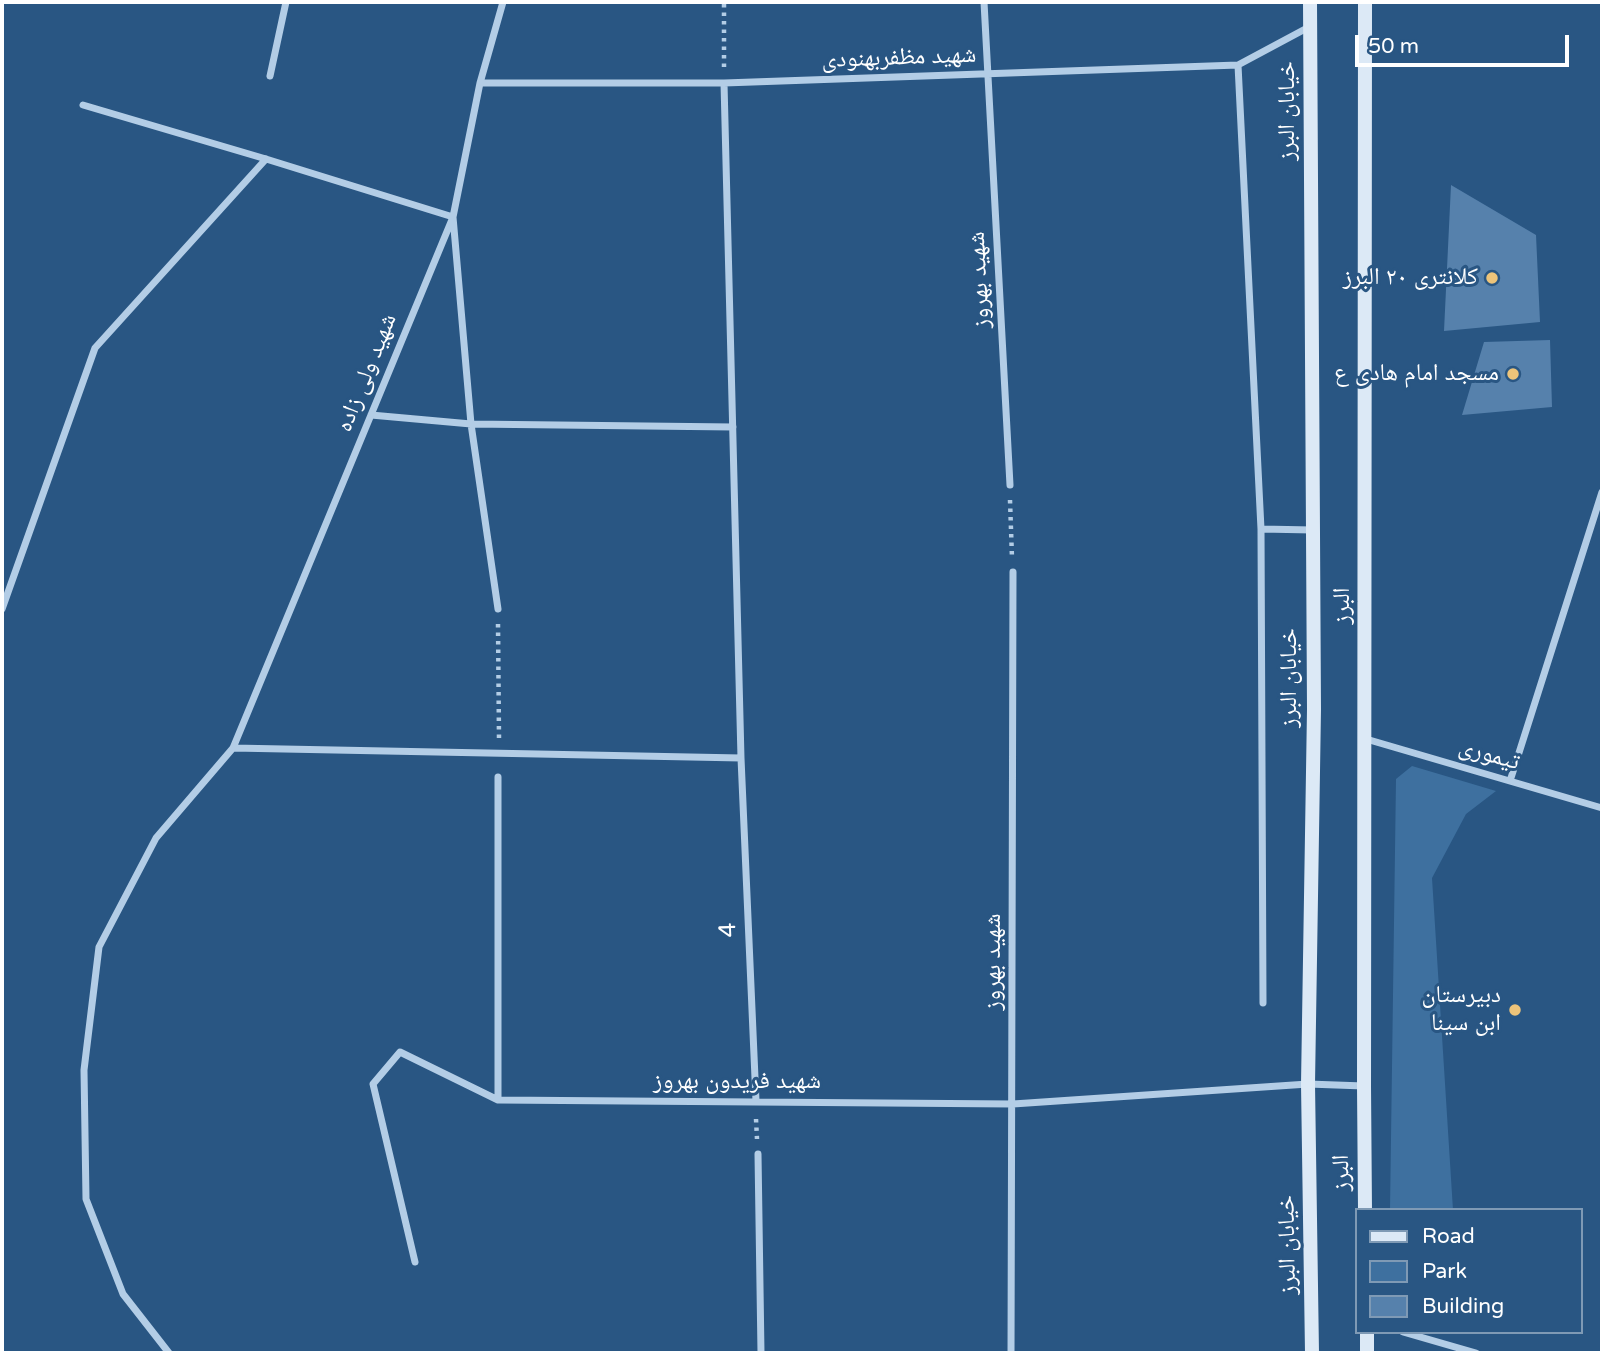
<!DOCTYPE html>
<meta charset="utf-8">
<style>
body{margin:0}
#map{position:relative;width:1604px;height:1355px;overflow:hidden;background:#295683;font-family:"Varela Round",sans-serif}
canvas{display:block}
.frame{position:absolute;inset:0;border:4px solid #fff;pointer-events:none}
.legend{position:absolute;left:1355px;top:1208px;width:228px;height:126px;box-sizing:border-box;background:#295683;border:2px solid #7f9ab5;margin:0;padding:9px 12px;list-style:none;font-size:21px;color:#fff}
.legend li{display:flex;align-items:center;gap:14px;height:35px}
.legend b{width:35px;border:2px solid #7f9ab5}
.scale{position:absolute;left:1355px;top:35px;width:214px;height:32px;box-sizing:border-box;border:4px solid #fff;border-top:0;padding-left:9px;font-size:21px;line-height:24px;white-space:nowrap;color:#fff;-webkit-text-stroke:5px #295683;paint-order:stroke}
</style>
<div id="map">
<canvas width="1604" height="1355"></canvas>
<div class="frame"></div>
<ul class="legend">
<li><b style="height:9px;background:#dce9f6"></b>Road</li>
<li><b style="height:19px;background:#3e709f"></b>Park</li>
<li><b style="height:19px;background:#5681ac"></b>Building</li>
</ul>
<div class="scale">50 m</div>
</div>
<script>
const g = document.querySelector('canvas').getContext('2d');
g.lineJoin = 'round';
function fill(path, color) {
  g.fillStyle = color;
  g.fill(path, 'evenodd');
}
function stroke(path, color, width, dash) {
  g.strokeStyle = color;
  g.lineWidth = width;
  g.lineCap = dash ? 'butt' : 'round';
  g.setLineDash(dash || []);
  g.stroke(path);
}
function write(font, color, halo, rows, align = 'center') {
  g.font = font + ' "Varela Round","Noto Naskh Arabic",sans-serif';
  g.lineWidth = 6;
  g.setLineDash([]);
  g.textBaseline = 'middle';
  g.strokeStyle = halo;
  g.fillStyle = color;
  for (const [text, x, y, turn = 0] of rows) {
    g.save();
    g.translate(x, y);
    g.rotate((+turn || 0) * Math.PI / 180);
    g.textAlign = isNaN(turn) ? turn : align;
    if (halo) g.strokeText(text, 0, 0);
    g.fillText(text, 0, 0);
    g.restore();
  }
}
fill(new Path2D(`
 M1412,766L1496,791L1466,814L1432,878L1453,1210H1390L1396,779Z`), '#3e709f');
fill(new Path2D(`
 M1451,185L1536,235L1540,322L1444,331Z
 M1550,340L1552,407L1462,415L1484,342Z`), '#5681ac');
stroke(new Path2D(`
 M724,67V2
 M1010,500L1012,558
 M498,624L499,738
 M756,1119L757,1139`), '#b3cde6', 4.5, [3.5, 5]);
stroke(new Path2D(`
 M984,2L1010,485
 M1238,65L1261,529L1263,1003
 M270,76L286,2
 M480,83H724L1238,65L1309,27
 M724,83L741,758L756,1101
 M83,105L266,159L453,217L471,424L498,609
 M371,415L471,424L733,427
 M1261,529L1313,530
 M2,609L95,348L266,159
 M1366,739L1602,808
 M233,748L741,758
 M498,777V1100
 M1510,781L1602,492
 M758,1154L761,1353
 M415,1262L373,1084L400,1052L498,1100L1013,1104L1308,1084L1364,1086
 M1403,1332L1476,1353
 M169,1353L123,1294L86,1199L84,1070L99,947L156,838L233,748L453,217L480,83L503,2
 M1011,1353L1013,572`), '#b3cde6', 7);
stroke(new Path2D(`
 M1310,2L1314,709L1308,1084L1312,1353
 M1365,2L1364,1086L1365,1210
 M1367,1332V1353`), '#dce9f6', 14);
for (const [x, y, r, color] of [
 [1492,278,7,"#edc47a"],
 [1513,374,7,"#edc47a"],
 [1515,1010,7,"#edc47a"]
]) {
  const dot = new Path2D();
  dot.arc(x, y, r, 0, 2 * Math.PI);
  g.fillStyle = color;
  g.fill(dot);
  stroke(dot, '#295683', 2.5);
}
write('24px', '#fff', '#295683', [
 ["شهید مظفربهنودی",899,58,-2],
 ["خیابان البرز",1288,111,-90],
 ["شهید بهروز",980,280,-93],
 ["شهید ولی زاده",367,373,-68],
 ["البرز",1343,606,-90],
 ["خیابان البرز",1290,678,-90],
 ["تیموری",1489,755,16],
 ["4",729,930,-92],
 ["شهید بهروز",994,962,-90],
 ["شهید فریدون بهروز",737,1082],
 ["البرز",1342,1173,-91],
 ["خیابان البرز",1288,1245,-91]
]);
write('24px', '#fff', '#295683', [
 ["کلانتری ۲۰ البرز",1478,278],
 ["مسجد امام هادی ع",1499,374],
 ["دبیرستان",1501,996],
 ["ابن سینا",1501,1024]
], 'right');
</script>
